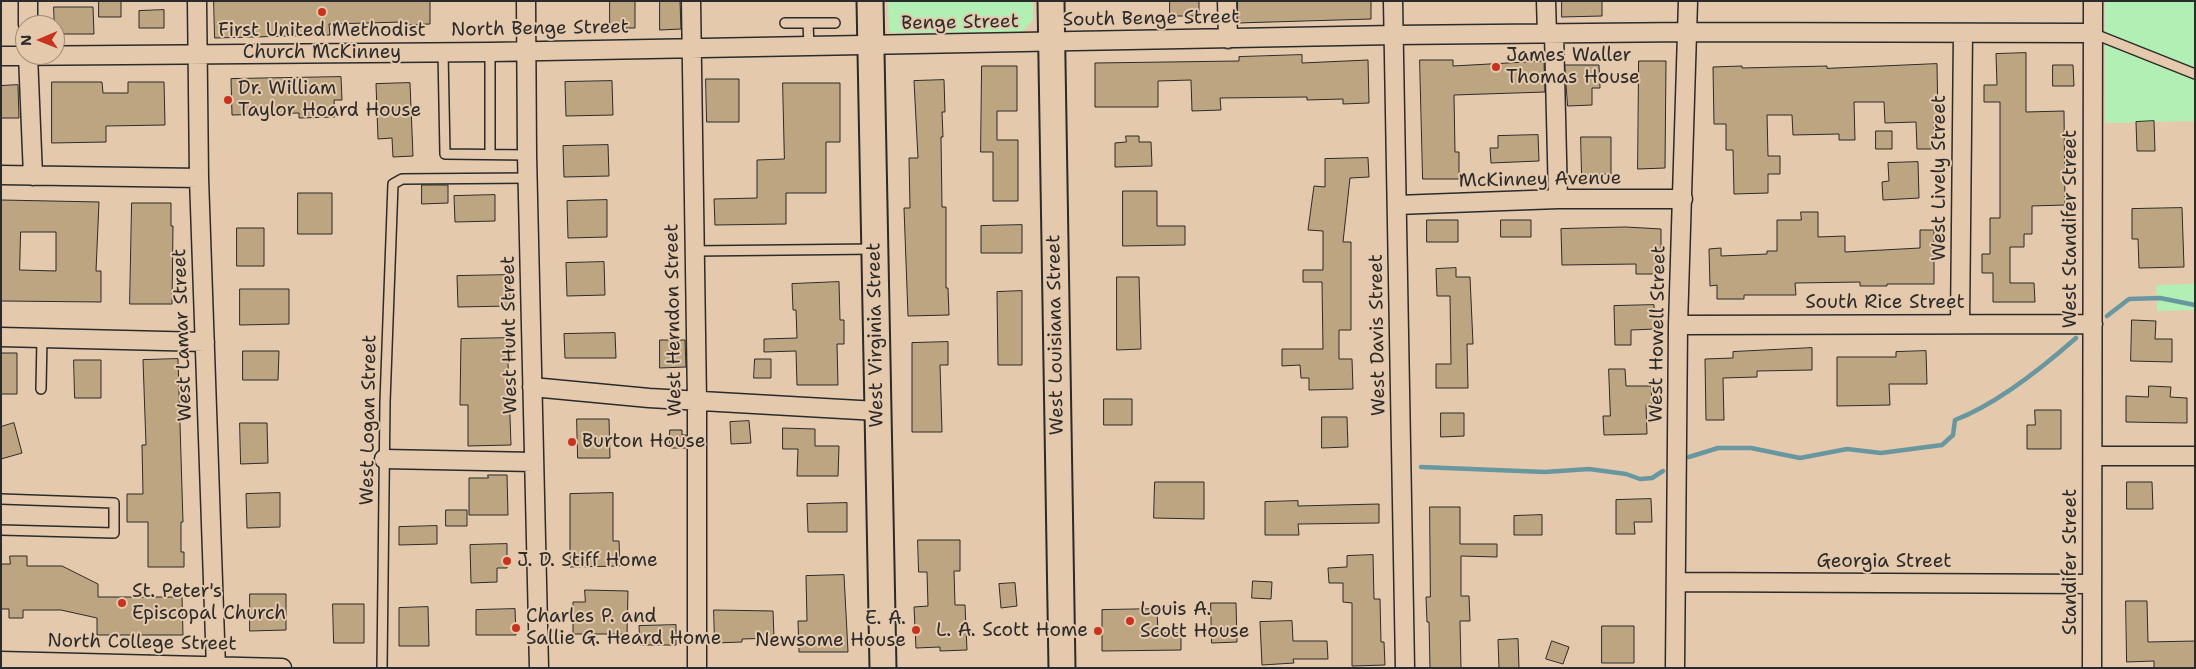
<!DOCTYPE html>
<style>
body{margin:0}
#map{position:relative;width:2196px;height:669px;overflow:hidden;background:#e5c9ac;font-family:"Shantell Sans",sans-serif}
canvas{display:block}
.frame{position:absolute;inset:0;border:2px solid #2b2b2b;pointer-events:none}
.north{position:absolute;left:15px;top:15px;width:50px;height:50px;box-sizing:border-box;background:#e5c9ac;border:1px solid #9b8a78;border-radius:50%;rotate:269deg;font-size:14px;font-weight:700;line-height:20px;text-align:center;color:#2b2b2b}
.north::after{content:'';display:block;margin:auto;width:18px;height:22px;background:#c8321e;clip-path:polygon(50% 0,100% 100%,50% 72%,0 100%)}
</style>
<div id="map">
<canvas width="2196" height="669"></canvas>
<div class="frame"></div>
<div class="north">N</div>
</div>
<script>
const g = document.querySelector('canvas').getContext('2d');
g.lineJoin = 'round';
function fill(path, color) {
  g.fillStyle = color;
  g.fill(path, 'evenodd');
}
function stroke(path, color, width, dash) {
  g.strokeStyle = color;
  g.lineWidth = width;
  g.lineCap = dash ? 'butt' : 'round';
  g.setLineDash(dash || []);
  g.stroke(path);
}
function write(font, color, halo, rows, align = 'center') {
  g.font = font + ' "Shantell Sans",sans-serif';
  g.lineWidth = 4;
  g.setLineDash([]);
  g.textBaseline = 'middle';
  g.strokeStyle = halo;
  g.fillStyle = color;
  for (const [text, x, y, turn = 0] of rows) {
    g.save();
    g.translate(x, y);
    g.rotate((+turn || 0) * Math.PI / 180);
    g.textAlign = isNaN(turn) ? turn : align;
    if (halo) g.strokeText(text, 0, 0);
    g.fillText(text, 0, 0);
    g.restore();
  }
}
fill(new Path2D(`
 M888,1H1033V20L1022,32L893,33L889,30Z
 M2105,1H2195V121L2105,123Z
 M2195,284V310L2157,311L2156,285Z`), '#b1efb5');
stroke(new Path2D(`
 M2107,316L2129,299L2160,298L2195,305
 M1689,457L1718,448H1751L1800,458L1847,449L1881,453L1942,445L1953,435L1955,420C1997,404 2042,368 2076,338
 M1421,467L1545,472L1589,469L1626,474L1640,479L1652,478L1663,471`), '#6897a0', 4.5);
const building = new Path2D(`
 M99,1H121V17H99Z
 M214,1H430V24L403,25V22L329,24L330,35L215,38Z
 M610,1H635V28H610Z
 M660,1H680L681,29L660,30Z
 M1170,1H1199V16H1170Z
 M1238,1H1371V19L1238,23Z
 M1562,1H1602V16L1562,17Z
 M54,7H93L94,34H55Z
 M164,10V28H139V11Z
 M2026,53V112L2064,111L2065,205L2032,206V234H2024V247H2010V283H2034L2035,302H1993V273H1982V254H1990V218H2000V102H1984V85H1997L1996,54Z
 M1302,55V63L1368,60L1369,103L1343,104V99L1307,100V97L1220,98L1221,110L1192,111L1191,80L1158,81V107H1095V63L1239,61V57Z
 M1420,60H1453V66L1544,61L1545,92L1454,95L1455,152H1459V179H1423Z
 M1639,61H1666L1665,168L1638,169Z
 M1937,64L1938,122H1934V149H1917L1916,122L1885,123L1884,102H1854L1855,140H1839V134L1793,135L1792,115H1767L1768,156H1780V174H1768V193L1734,194L1733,150H1726V124H1714L1713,67L1742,66V68L1827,66V68Z
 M1565,65H1599L1600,88H1592V105L1568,106Z
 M2053,65H2073L2074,86H2053Z
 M982,66H1017V111H997V140H1018V201H993V152H981Z
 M341,77L342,100H334L335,117L299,118V113L232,115L231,79Z
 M706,79H739V122H707Z
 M944,80L945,112H942L943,137H941L942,207H946V288H948L949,315L908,316L904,208H910L909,158H918L914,81Z
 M612,81L613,115L566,116L565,82Z
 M52,82H102L103,93H128V82H164L165,125L106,126V142L52,143Z
 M410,83L413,156L393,157L392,138L378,139L376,84Z
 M783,83H840V142H826V193H786V224L715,225L714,199L757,198V160L784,159Z
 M18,85L19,118H1V86Z
 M2154,121L2155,151H2137L2136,122Z
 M1876,131H1892V149H1876Z
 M1538,135L1539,161L1491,163L1490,148H1498V136Z
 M1126,136H1139V142H1151L1152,166L1115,167V143L1126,142Z
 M1581,137H1611V174L1582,175Z
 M608,145L609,176L564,177L563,146Z
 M1368,158L1369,177L1350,178L1343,242H1351V330H1339V359H1352L1353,389L1309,390V378H1301L1300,365L1282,366V349H1323L1322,282H1303V270H1323V231L1308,230L1314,186L1325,187V159Z
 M1918,162L1919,198L1883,200L1882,182L1889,181L1888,163Z
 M422,185H448V203L422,204Z
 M1123,191H1157V226H1185V245L1123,246Z
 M298,193H332V234H298Z
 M495,195V221L455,222L454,196Z
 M1,200L99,202L96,271H101V302L1,301ZM21,232H56V271L20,270Z
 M607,200V237L568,238L567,201Z
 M132,203H171V226H173L172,304H130Z
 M2182,208L2184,267L2139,268L2138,239H2132V209Z
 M1801,212H1818V237L1845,236V252L1920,248V230H1934V284H1887V286H1860V282L1795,283L1796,295H1744V299H1717V285L1710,286L1709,249L1721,248V256L1767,254V251H1777V220H1801Z
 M1427,220H1458V242H1427Z
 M1501,220H1531V237H1501Z
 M1022,225V253H981V226Z
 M1626,227L1661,229V274H1636V264L1562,265L1561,229Z
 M237,228H264V266H237Z
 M604,262L605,295L567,296L566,263Z
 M1456,268V277H1470L1473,344H1467L1468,388H1436V364H1451L1450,296H1437L1436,269Z
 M510,275V306L458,307L457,276Z
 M1117,277H1139L1141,349L1117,350Z
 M839,282L840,320H844V344H837L838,385H797L796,351L764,352V339L797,338L796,310H793L792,284Z
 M240,289H289V324L240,325Z
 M1022,291V365H998L997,292Z
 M1654,305L1655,329L1631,330V345H1615L1614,306Z
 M2132,320L2156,321L2155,339H2172V362L2131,361Z
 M615,333L616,358H565L564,334Z
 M511,338V362H508L511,445L468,446V405H460L461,339Z
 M660,340H685L686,367L660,368Z
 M948,342V365H940L942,432H912V343Z
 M1812,348V370L1757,371V377L1723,378L1724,420H1706L1705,359L1733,358V352Z
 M243,351H279L278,380H243Z
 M1926,351L1927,384H1889L1890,405L1837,406V357H1896V352Z
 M1,353H17V394H1Z
 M178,359L183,522H181V552H184V567H148V522H127V494H143L142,445H146L143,360Z
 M755,359H771V378H754Z
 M74,360H101V398H75Z
 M1609,369H1625L1626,386H1651L1652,405H1646L1647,434L1604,435L1603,416H1610Z
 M2149,386L2171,387L2170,397L2187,398V423L2126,422V396L2148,397Z
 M1104,399H1132V425H1104Z
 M2035,410H2061V449H2027V425H2035Z
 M1441,413H1464V436L1441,437Z
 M1322,417H1347L1348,447L1322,448Z
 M577,419H609L610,458H578Z
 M749,421L751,443L731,444L730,422Z
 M14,423L22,453L1,459V427Z
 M240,423H267L268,463L241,464Z
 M783,428L815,429V446H839L838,476H797L798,449H783Z
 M670,430H682V435H686V448H670Z
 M488,475H507L508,515H469V478H488Z
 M1155,482H1204V519L1154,518Z
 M2127,482H2152L2153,509H2127Z
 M280,493V527L247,528L246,494Z
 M613,493V541H619L620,566L570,567V494Z
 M1651,499L1652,522H1634L1635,534H1616V500Z
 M1298,501V506L1379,504V523L1298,524L1299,535H1265V502Z
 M847,503V532H808L807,504Z
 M1430,507H1460V544H1497V557L1461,556V596H1469L1470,621H1460L1461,668H1430L1429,622H1427L1426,597H1430Z
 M446,510H467V526H446Z
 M1542,515V535H1514V516Z
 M437,526V544L399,545V527Z
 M918,540H960V571H954L955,605H965L967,650L940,651V647L916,648L914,607L928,606L927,572H919Z
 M507,544V568H497V582L471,583L470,545Z
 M1373,555L1374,599H1380L1381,642H1384L1385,665L1352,666V603L1343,602V583H1329L1328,568L1347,567V556Z
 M10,556H27V566H62L98,584V597H182L183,635H97V618L61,610H23V618H9V609H1V564H10Z
 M844,575L848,652H799L798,621H807L806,576Z
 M1253,581L1272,582L1271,599L1252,598Z
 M1015,583L1017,606L1001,608L999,584Z
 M585,590L628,591L627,634H573V602H585Z
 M250,594H286V630L250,631Z
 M2126,601H2147L2148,642L2195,641V668H2154V661L2127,662Z
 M1211,603H1236L1237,642L1212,643Z
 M333,604H364V643H334Z
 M428,607L429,646H399V608Z
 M515,609L516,635H476V610Z
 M1157,609L1158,633H1181V650L1102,651V610Z
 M714,610L773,611L774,638L742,639V642L715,643Z
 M1292,621L1293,641H1327L1328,659H1293L1294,663L1262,665L1260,622Z
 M676,625V645H640L639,626Z
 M1602,626H1634V663H1602Z
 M1518,639L1519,668H1499L1498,640Z
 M1552,641L1569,647L1563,664L1546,659Z`);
fill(building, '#bda582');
stroke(building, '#2b2b2b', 1);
const service = new Path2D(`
 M785,23H835
 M808,23L809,47
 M2092,33L2195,74
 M443,52L445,154L527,155
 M490,154V52
 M694,251L874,249
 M41,389L42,338
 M1,499L114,503V533L1,530
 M382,668L385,402L393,184L402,179L529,178`);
const minor = new Path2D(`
 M28,1V25
 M197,1L199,178L216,668
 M526,1L527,155L539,668
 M691,1L697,401V668
 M1227,1L1228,39
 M1393,1L1405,668
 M1546,1L1547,34
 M1554,34L1558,199
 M28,55L33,176
 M1,56L490,52L1394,35L1687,32L2092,33
 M1,175L199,178
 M1397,205L1558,199H1683
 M1960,324L1963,33
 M1678,325L2093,324
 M1,337L205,342
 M532,387L649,398L877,411
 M2093,456H2195
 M384,459L534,462
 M1676,582L2092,584
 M1,661L282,668
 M1675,668L1678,325L1688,1
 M2092,668L2093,1`);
const secondary = new Path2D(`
 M870,1L883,668
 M1051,1L1062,668`);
stroke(service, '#2b2b2b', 12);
stroke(minor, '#2b2b2b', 21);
stroke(secondary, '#2b2b2b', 29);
stroke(service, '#e5c9ac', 9);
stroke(minor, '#e5c9ac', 18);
stroke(secondary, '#e5c9ac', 25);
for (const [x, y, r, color] of [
 [322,12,5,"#c8321e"],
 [1496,67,5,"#c8321e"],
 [228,100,5,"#c8321e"],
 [572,442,5,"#c8321e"],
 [507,561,5,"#c8321e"],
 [122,603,5,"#c8321e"],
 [1130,621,5,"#c8321e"],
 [516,628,5,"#c8321e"],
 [916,630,5,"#c8321e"],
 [1098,631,5,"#c8321e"]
]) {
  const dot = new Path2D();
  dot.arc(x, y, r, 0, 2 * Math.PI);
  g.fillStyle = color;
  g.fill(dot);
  stroke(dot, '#e5c9ac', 2);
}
write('19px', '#2b2b2b', '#e5c9ac', [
 ["South Benge Street",1151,19,-1],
 ["Benge Street",960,23,-1],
 ["North Benge Street",540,29,-1],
 ["West Lively Street",1940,178,-90],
 ["McKinney Avenue",1540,180,-1],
 ["West Standifer Street",2071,229,-90],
 ["South Rice Street",1885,303],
 ["West Herndon Street",674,320,-91],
 ["West Howell Street",1658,334,-89],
 ["West Lamar Street",183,335,-92],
 ["West Hunt Street",510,335,-91],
 ["West Virginia Street",876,335,-91],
 ["West Louisiana Street",1056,335,-91],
 ["West Davis Street",1378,335,-91],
 ["West Logan Street",369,420,-89],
 ["Georgia Street",1884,562],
 ["Standifer Street",2071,562,-90],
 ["North College Street",142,643,1]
]);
write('19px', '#2b2b2b', '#e5c9ac', [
 ["First United Methodist",322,31,"center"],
 ["Church McKinney",322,53,"center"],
 ["James Waller",1506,56],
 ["Thomas House",1506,78],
 ["Dr. William",238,89],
 ["Taylor Hoard House",238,111],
 ["Burton House",582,442],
 ["J. D. Stiff Home",517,561],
 ["St. Peter's",132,592],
 ["Episcopal Church",132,614],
 ["Louis A.",1140,610],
 ["Scott House",1140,632],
 ["Charles P. and",526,617],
 ["Sallie G. Heard Home",526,639],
 ["E. A.",906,619,"right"],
 ["Newsome House",906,641,"right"],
 ["L. A. Scott Home",1088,631,"right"]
], 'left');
</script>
